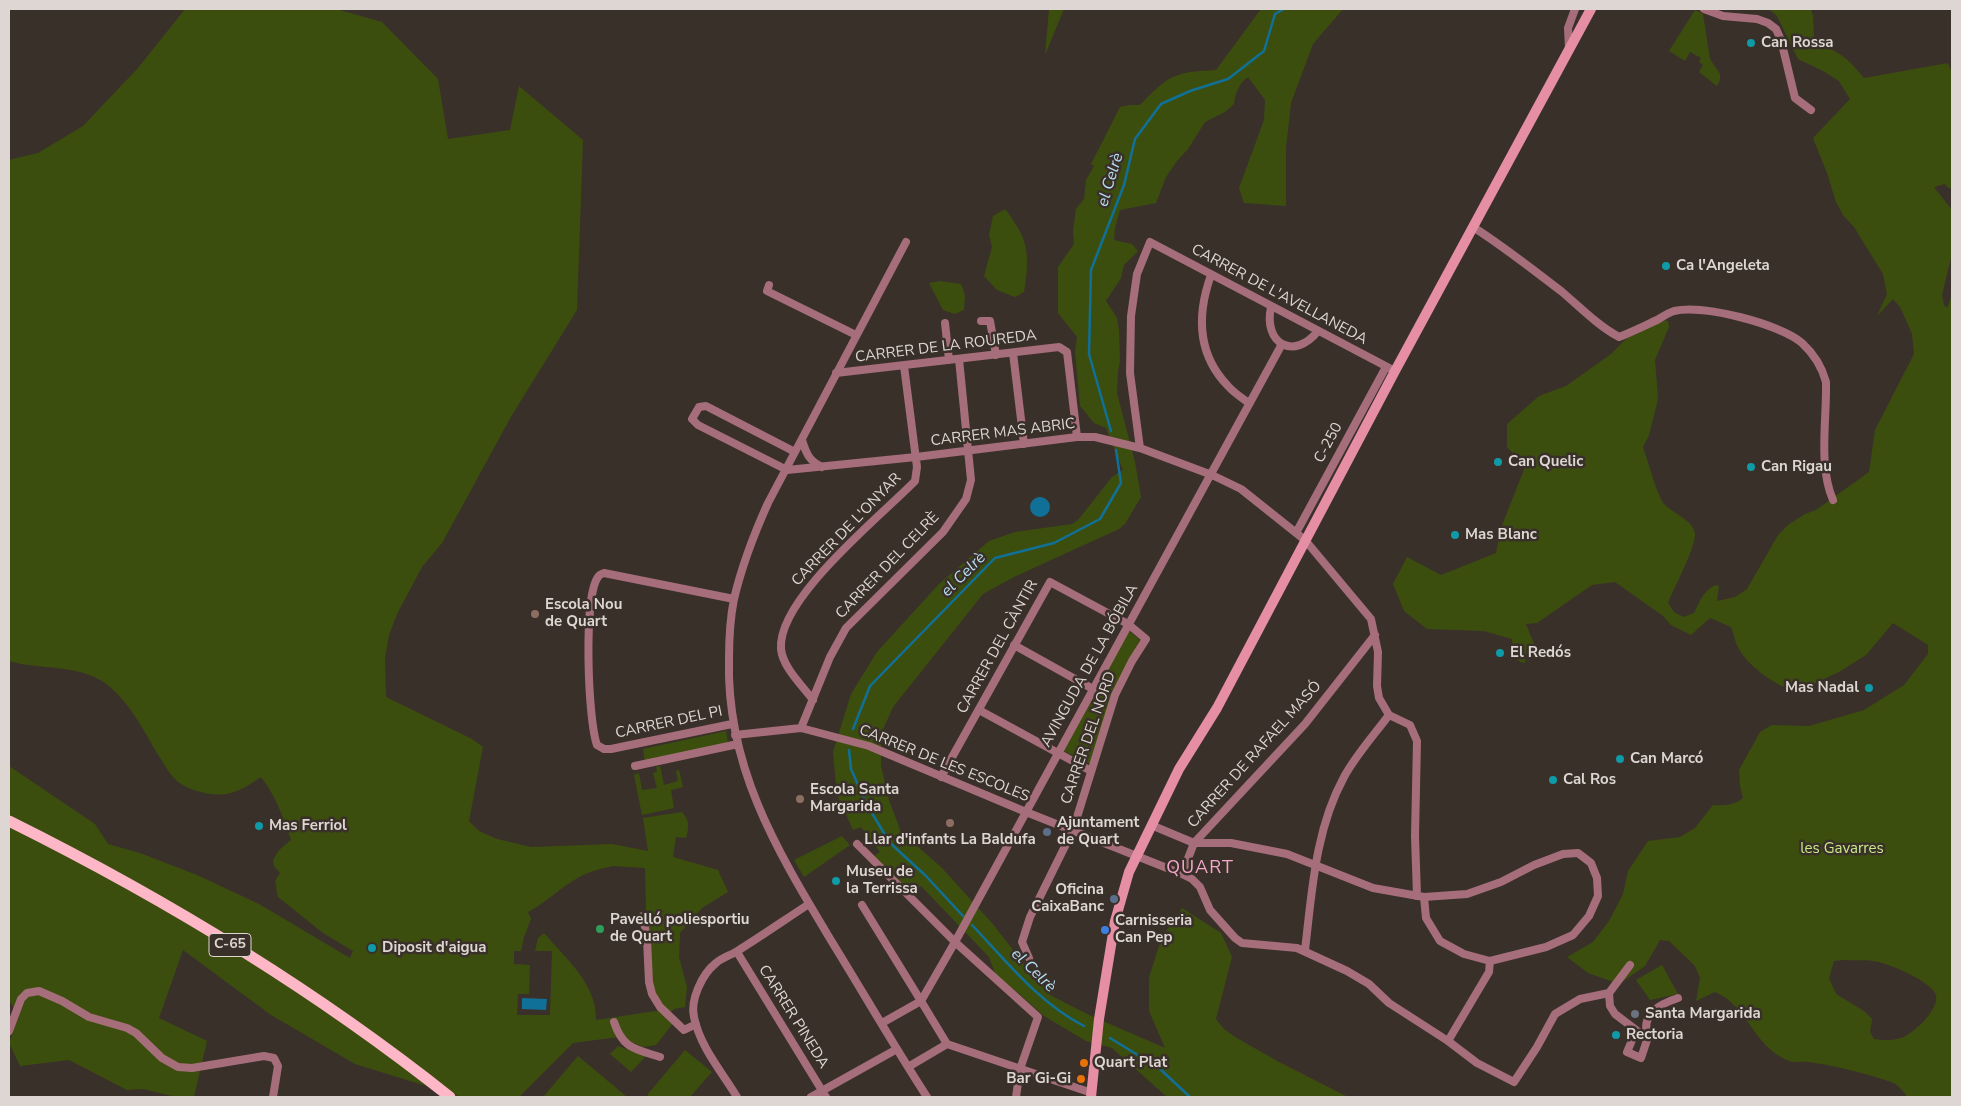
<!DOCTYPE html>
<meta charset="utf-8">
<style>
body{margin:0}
#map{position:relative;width:1961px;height:1106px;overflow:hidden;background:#3a302a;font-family:"Nunito Sans",sans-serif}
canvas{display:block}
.frame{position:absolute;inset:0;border:10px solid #ddd6d2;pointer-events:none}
</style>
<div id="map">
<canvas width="1961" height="1106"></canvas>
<div class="frame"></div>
</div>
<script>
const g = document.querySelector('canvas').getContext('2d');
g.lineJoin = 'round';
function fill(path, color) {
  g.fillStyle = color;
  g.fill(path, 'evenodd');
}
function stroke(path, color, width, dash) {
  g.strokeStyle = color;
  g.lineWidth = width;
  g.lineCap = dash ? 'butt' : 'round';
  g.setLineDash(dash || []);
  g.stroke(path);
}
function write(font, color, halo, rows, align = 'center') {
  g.font = font + ' "Nunito Sans",sans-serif';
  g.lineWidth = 5;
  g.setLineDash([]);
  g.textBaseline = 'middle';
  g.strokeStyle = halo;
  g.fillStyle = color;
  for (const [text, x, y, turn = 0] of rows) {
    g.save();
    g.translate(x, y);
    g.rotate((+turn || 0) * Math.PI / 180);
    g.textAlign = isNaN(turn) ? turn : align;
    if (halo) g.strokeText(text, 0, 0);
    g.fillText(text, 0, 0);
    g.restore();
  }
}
fill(new Path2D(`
 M185,9H336L382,22L438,79L448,139L510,130L519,86L583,140L577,310L512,415L442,543L422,567L398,612L389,635L385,658L386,697L472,739L483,747L469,821L479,831L497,839L531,847L612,844L648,851L643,818L682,812C690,821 689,827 686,838L676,837L673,857L718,870L728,892L702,908L680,933L679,957L687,987L685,1007L674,1009L668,1015L674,1022L656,1045L643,1047L619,1037L573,1043L519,1097H462L355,1064L271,1015L183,950L159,1018L207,1041L194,1097H176L143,1089L127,1090L69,1060L20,1066L9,1043L21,1010L13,1007L9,1000V766L95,824L108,844L140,853L197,875L259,904L350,958L353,951L323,933L278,897C276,891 277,887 275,881L280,873L274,866L273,860L279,850L291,840C283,817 276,796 261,777C240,791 227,799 201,792C193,790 184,787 177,781C169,774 163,762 157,753C143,729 128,700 105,683C78,664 39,670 9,661V160L38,153L83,126L138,68ZM613,866L645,868L646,911L643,916L652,994L662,1010L596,1020C597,984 566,959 544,933L538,938L535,951H552L550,1015H517L518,994H529L530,965L514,964V951H521L524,937L531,919L528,912C545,903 559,889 576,879C587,872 600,869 613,866Z
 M1049,9H1064L1045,55Z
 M1261,9H1343L1313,44L1291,103L1286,148V206L1244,203L1239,188L1264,120L1265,100L1248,77C1239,83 1235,94 1234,104L1225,112L1205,122L1188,149L1177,161L1166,177L1156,203L1120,210L1115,228L1114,240L1132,244L1138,251L1124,265L1121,278L1106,301L1117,318L1119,331L1120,361L1118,371L1117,393L1135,462L1141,497L1125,524L1119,529L1014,577L983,594L893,707L881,734V766L889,800L901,832L941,867L992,923L1027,968L1038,972L1050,995L1089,1015L1165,1048L1149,1011V977L1162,937L1182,908L1221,933L1232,957L1216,1019L1224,1029L1235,1037L1279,1062L1348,1097H1167L1112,1048L1086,1041L1044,1016L1017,992L996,976L989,957L921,886L912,895L874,856L880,852L861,827L853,830L837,795L833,752L851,694L877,652L939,584L989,541L1015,532L1072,524L1078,520L1112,477L1123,470L1106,428L1094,423L1080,406L1075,352L1077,337L1058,313V267L1074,244L1073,231L1076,209L1084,199L1086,180L1094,166L1091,164L1120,107L1130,105H1140C1169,75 1174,72 1216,70Z
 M1769,9H1811L1813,16L1814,38C1825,48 1831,48 1841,55C1850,61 1857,70 1864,78L1948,63L1952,73V189L1947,187L1945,184L1934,187L1952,210V254L1942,295L1944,305L1947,308L1952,295V1097H1907C1904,1091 1897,1084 1891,1082C1869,1074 1832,1065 1808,1062C1802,1061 1795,1063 1789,1061C1752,1046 1748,1005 1715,992L1696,1001L1700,978L1695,966L1669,941L1660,940L1645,966L1619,984L1588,973L1567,957L1593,942L1609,921L1623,894L1628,871L1648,841L1680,837L1695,828L1713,805C1724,806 1735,805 1743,798L1740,786L1739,770L1760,732L1772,725L1809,726L1864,710L1904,685L1928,654V645L1893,623L1866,655L1839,672L1798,691C1780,690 1747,665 1739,649C1735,643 1734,634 1731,627L1710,618L1691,635L1671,625L1663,616L1615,582L1592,585L1537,623L1526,624L1537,651V655L1534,657L1528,653L1526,654L1525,663C1512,661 1513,650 1512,639L1484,631L1427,629L1404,611L1393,584L1407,557L1441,575L1496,553L1501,528L1525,467L1507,447V424L1539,396L1566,386L1611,354L1628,337L1662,320L1668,321L1669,327L1655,360L1658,399L1649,435L1643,447C1647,458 1658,499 1665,505C1673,513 1694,521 1695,534C1695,549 1674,588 1668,603L1674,612L1683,617L1694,613C1699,603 1704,589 1716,585L1719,586L1717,601L1735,597L1747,589L1778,535L1788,525L1805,514L1816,510L1869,472L1875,430L1914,354L1912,334L1906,320L1900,307L1893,299L1877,316L1887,294L1883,274L1854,227L1843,215L1836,202L1827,173L1813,138L1850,99L1839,81L1823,71L1798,59L1777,16ZM1843,960C1855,961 1870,959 1882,963C1896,967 1927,980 1935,993C1943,1006 1913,1035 1901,1038C1892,1041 1883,1040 1874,1039L1870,1032L1872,1019L1864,1011L1836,994L1829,978L1834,961Z
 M1695,10L1703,14L1710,59L1720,74V80L1717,86L1699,72L1703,65L1699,62L1701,58L1690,52L1685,61L1669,51Z
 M1005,209C1029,240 1030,254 1024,292L1015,297L997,290L984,276L992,247L989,235L993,216Z
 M940,281L961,284L965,295L964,310L955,314L943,310L929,283Z
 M1129,631L1140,640C1116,680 1104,720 1090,764L1064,751Z
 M726,731L728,743L645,762L643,749Z
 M660,766L664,785L678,781L676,771L679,770L683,787L671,790L674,808L642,815L634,775L639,773L642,790L657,788L653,773L657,772L656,767Z
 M842,836L850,845L804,877L794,860Z
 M1662,965L1678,994L1650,1000L1636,980Z
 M618,1046L646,1056L631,1072L610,1054Z
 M685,1050L712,1072L690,1097H650L647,1095Z
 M578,1056L627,1097H543Z`), '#3c4e0e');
fill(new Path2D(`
 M1030 507a10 10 0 1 1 20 0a10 10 0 1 1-20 0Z
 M522,998L547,999L546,1010L522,1009Z`), '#107098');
stroke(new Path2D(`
 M1111,431L1089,354L1091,270L1124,185L1135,139L1161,104L1190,91L1228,79L1264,51L1275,14L1284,9
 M853,729L870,686L995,558L1054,543L1100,519L1121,483L1116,450
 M849,750L851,769L867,805L890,843L925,875L963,916
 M972,925C1006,961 1039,1003 1084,1026
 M1110,1038L1159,1068L1190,1097`), '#107098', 2.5);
stroke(new Path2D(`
 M1704,9L1723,16L1757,19L1768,23L1776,29L1781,40L1795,98L1811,110
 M1569,49L1568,28L1575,9
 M1473,227C1503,246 1532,269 1561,291C1580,307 1597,325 1619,337C1632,332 1644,326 1657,320C1662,317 1668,313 1674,311C1703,304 1780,324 1802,343C1814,354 1822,367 1826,382C1827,418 1818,466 1833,500
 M906,242L768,503C754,534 742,565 734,599C730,619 729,639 729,659C726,768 778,852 832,942C864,994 894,1046 927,1097
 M1211,275C1197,314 1197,354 1228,386C1234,393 1242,398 1249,403
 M769,285L767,291L856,335
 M1271,307C1263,344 1294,361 1318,331
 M981,321H990L996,355
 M945,323L949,360
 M1013,353L1024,444
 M836,373L1059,347L1067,352L1077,437
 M802,440C806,453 809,461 822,467
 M1140,448L1130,373L1131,316L1137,274L1150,242L1395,371
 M795,452L706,406L699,407L692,419L698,425L787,470L916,457L1077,437H1095L1140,448L1212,475L1241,489L1305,540L1371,619L1378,652L1377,686L1379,698L1389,715L1410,725L1417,741L1415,836L1417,896
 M1296,533L1386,367
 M1014,645L1093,689
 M813,700C802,685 783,668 781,649C777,599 881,516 915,481L917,467L904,366
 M979,710L1091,771
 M732,724L611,749H604L597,745C588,721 583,597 598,577C599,575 601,574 604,573L734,599
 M801,728L830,657L846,628L943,532L966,499L971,480L959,359
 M735,735L801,728L869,746L1026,812L1182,874L1192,879L1200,887L1210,910L1235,938L1242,943L1297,948L1347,971L1369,984L1389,1003L1448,1041L1477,1063L1514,1082L1537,1047L1555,1014L1580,999L1609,993L1630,965
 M635,766L738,744
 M941,777L1050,582L1128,624L1146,639L1132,661L1115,695L1073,830L1030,917L1022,942L1029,958
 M1151,825L1194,843H1231L1287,854L1373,888L1424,897L1467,894L1501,882L1534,865L1563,854L1578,853L1591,863L1597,878L1598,896L1589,916L1573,935L1546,947L1490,961L1464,954L1440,941L1426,918L1424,897
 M857,844L955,942L1038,1017L1020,1069L1016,1097
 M1182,874L1194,843L1305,724L1375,635
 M862,905L921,1001L955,942L1282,344
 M643,916L647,939L649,982L652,994L660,1007L684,1030L696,1024
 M1305,950C1312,892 1315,830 1344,777C1356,755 1374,735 1389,715
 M737,952L826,1097
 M1609,993L1610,1006L1615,1014L1640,1033
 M614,1022C623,1049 635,1049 660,1057
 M882,1023L921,1001L947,1044
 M9,1031L21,999L27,993L39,991L62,1001L89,1017L127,1028L136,1033L162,1058L178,1067L192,1068L264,1056L274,1058L278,1066L273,1097
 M1636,1031L1627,1052L1641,1058L1648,1037C1640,1014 1660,1004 1678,998
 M1448,1041L1489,972L1490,961
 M947,1044L1092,1093
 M908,1067L947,1044
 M737,1097C722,1072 700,1047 694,1017C690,1000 702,974 716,963C723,957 732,955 739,950C763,935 786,919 809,904
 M811,1097L897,1049`), '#a56e7a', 8);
stroke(new Path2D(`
 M1091,1097L1099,1019L1115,921L1129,872L1179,769L1217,708L1395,371L1591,9`), '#e68ea3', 10);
stroke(new Path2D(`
 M9,821C164,898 314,989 450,1097`), '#fdb7c6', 11);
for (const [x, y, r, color] of [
 [1751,43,5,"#0f9aa8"],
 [1666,266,5,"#0f9aa8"],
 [1498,462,5,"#0f9aa8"],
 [1751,467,5,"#0f9aa8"],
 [1455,535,5,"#0f9aa8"],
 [535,614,5,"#8d6e63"],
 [1500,653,5,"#0f9aa8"],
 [1869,688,5,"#0f9aa8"],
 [1620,759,5,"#0f9aa8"],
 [1553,780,5,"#0f9aa8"],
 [800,799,5,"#8d6e63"],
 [950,823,5,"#8d6e63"],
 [259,826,5,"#0f9aa8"],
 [1047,832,5,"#5c6f8a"],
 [836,881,5,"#0f9aa8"],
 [1114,899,5,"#5c6f8a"],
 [600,929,5,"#2e9e5b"],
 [1105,930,5,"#3f7fe0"],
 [372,948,5,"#0f9aa8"],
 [1635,1014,5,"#6b7280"],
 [1616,1035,5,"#0f9aa8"],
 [1084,1063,5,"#e8710a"],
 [1081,1079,5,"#e8710a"]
]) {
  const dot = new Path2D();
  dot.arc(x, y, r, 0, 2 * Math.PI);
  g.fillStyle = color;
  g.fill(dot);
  stroke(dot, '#3a302a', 2);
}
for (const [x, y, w] of [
 [230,945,42]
]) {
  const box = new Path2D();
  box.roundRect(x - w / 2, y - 11.5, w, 23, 4);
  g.fillStyle = '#3a302a';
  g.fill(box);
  stroke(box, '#ddd6d2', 1);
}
write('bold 14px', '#ddd6d2', null, [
 ["C-65",230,945]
]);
write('bold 15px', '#ddd6d2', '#3a302a', [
 ["Can Rossa",1761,43],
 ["Ca l'Angeleta",1676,266],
 ["Can Quelic",1508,462],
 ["Can Rigau",1761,467],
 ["Mas Blanc",1465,535],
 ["Escola Nou",545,605],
 ["de Quart",545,622],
 ["El Redós",1510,653],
 ["Mas Nadal",1859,688,"right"],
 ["Can Marcó",1630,759],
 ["Cal Ros",1563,780],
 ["Escola Santa",810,790],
 ["Margarida",810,807],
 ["Ajuntament",1057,823],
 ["de Quart",1057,840],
 ["Mas Ferriol",269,826],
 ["Llar d'infants La Baldufa",950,840,"center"],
 ["Museu de",846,872],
 ["la Terrissa",846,889],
 ["Oficina",1104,890,"right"],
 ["CaixaBanc",1104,907,"right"],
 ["Pavelló poliesportiu",610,920],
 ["de Quart",610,937],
 ["Carnisseria",1115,921],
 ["Can Pep",1115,938],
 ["Diposit d'aigua",382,948],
 ["Santa Margarida",1645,1014],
 ["Rectoria",1626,1035],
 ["Quart Plat",1094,1063],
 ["Bar Gi-Gi",1071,1079,"right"]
], 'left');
write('15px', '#ddd6d2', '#3a302a', [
 ["CARRER DE L'AVELLANEDA",1279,295,28],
 ["CARRER DE LA ROUREDA",946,347,-7],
 ["CARRER MAS ABRIC",1003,433,-7],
 ["C-250",1329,443,-62],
 ["CARRER DE L'ONYAR",847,530,-46],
 ["CARRER DEL CELRÈ",888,566,-46],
 ["CARRER DEL CÀNTIR",998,647,-61],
 ["AVINGUDA DE LA BÓBILA",1090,666,-61],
 ["CARRER DEL PI",669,723,-12],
 ["CARRER DEL NORD",1089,738,-71],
 ["CARRER DE RAFAEL MASÓ",1255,755,-48],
 ["CARRER DE LES ESCOLES",944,764,22],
 ["CARRER PINEDA",793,1017,58]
]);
write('15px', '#c8ea86', '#3a302a', [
 ["les Gavarres",1842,849]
]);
write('italic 16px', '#b6def5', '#3a302a', [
 ["el Celrè",1111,180,-73],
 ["el Celrè",964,575,-45],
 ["el Celrè",1033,971,44]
]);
g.letterSpacing = '1px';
write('18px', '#f6a9cc', '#3a302a', [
 ["QUART",1200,869]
]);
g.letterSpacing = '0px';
</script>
